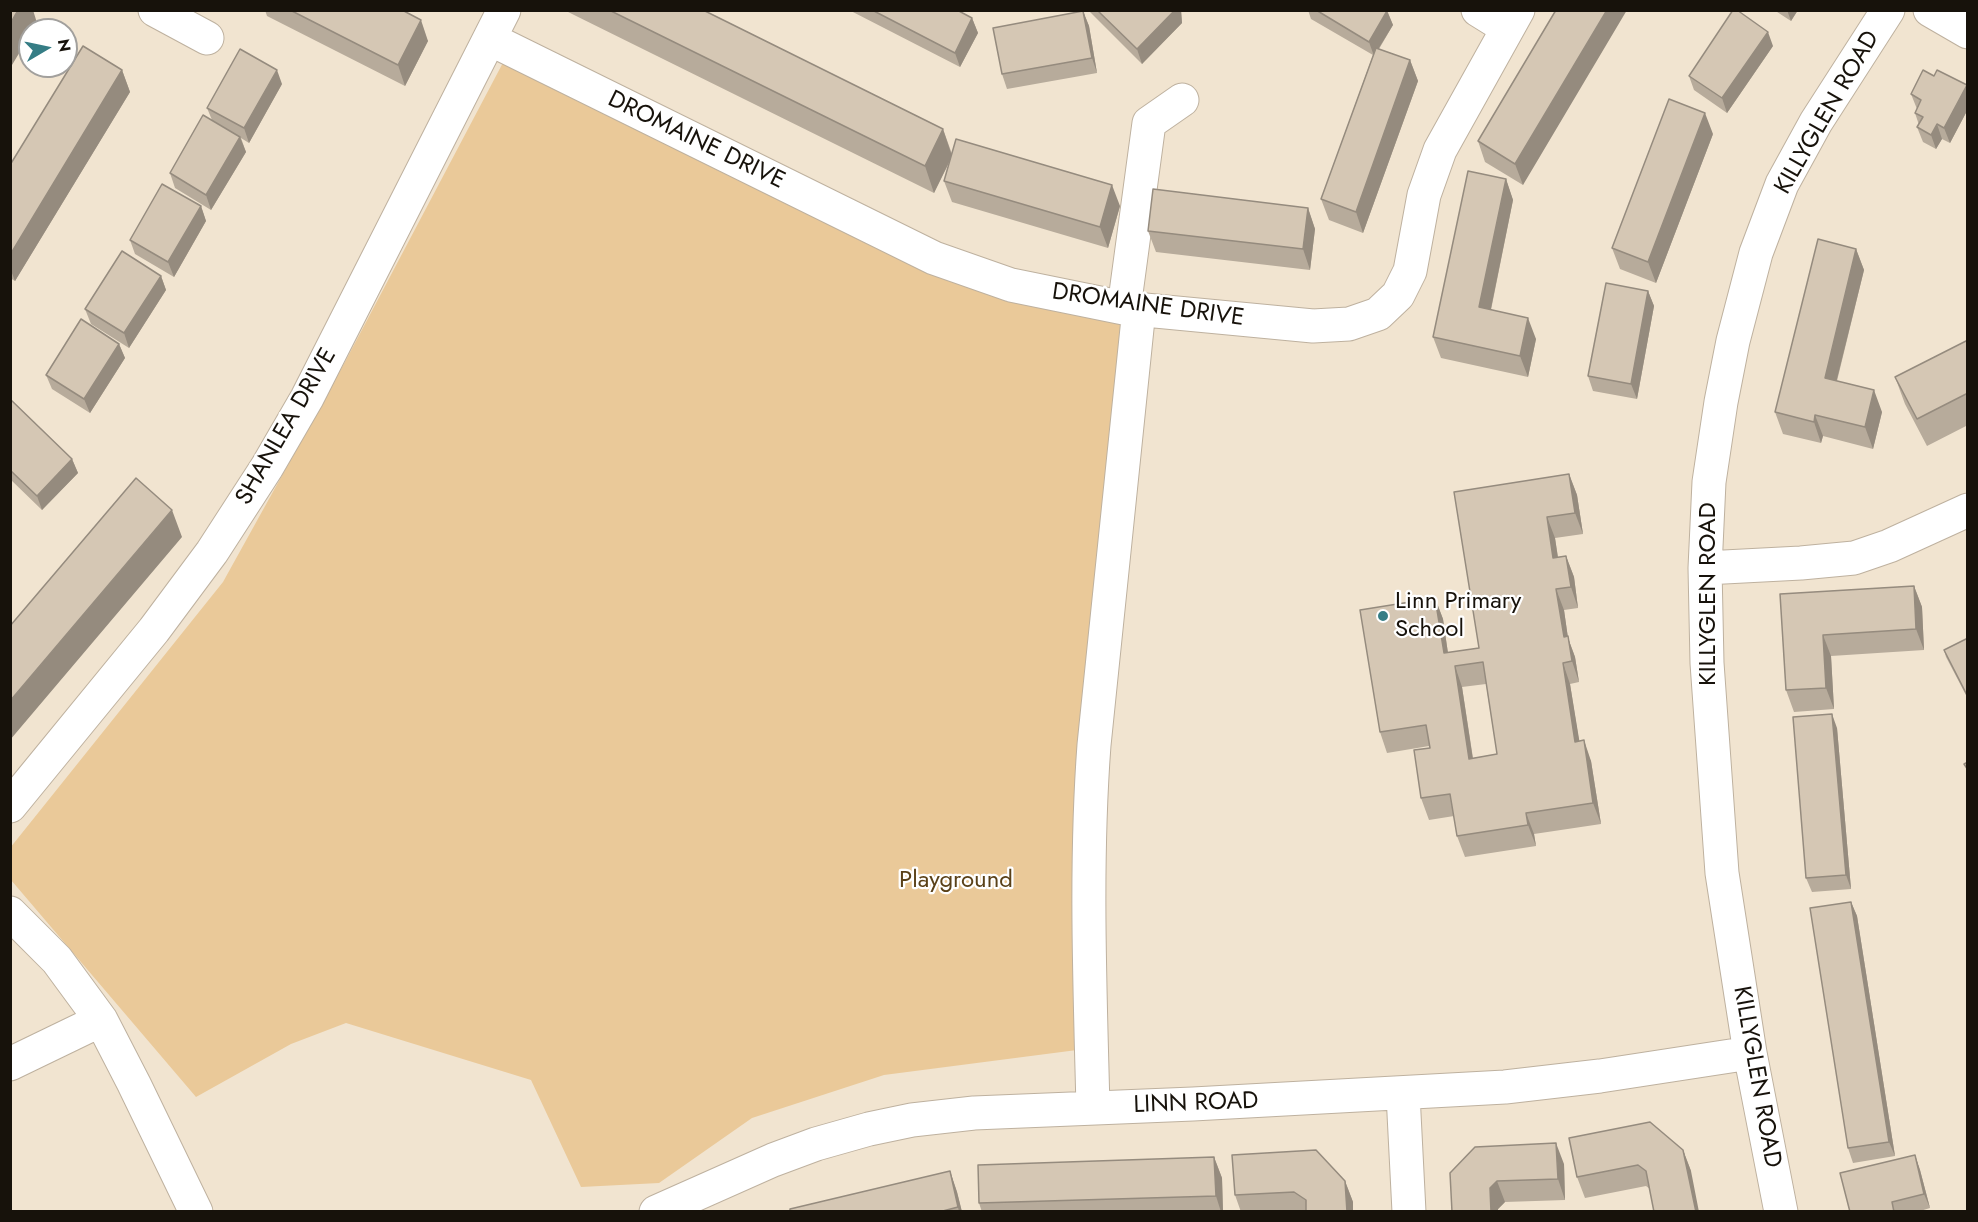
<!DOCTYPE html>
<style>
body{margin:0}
#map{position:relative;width:1978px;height:1222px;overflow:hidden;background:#f1e4d0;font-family:Jost,sans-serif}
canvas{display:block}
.frame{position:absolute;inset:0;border:12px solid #17120b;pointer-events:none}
.north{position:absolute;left:18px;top:18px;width:60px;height:60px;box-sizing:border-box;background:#fff;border:2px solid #a2a09d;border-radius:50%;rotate:81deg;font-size:16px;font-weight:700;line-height:24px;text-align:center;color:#17120b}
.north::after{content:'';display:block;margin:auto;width:21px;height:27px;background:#357d85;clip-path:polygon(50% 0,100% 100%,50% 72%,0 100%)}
</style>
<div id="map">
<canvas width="1978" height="1222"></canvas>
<div class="frame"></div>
<div class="north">N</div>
</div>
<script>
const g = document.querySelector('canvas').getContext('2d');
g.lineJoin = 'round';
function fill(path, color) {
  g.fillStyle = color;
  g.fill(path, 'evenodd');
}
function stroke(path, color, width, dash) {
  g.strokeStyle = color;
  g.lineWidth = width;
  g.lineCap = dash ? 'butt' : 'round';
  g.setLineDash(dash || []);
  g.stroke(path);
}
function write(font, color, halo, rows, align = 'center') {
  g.font = font + ' Jost,sans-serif';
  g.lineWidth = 4.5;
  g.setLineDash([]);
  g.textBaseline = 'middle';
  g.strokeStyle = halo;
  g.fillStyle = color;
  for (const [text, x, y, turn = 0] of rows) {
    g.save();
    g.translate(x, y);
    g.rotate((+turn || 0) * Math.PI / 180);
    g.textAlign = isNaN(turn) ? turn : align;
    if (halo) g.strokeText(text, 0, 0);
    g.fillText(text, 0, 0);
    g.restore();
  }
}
fill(new Path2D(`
 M506,57L1123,320L1077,1050L884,1075L752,1118L659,1183L581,1187L531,1080L346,1023L291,1044L196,1097L11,880L10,848L223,582L346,360Z`), '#eac999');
const minor = new Path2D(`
 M155,10L207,38
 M1478,10L1507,28
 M1930,10L1968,32
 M490,39L934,258L1011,285L1124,308L1313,326L1349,324L1378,314L1398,295L1410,271L1424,195L1440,150L1518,10
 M1124,308L1149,123L1182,100
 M1705,568L1801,563L1854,558L1889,546L1968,510
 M10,806L154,630L212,552L267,467L307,398L504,10
 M10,913L57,960L101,1020L134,1084L196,1212
 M10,1064L101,1020
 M1403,1094L1409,1212
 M1093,1108C1090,987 1085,866 1094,745L1139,309
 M656,1212L773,1160L816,1144L869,1129L912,1120L974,1113L1193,1104L1505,1087L1600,1076L1750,1053
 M1781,1212L1750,1053L1722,873L1707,663L1705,568L1709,482L1721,402L1733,341L1756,253L1782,184L1816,122L1888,10`);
stroke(minor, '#beb19f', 35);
stroke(minor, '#fff', 33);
fill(new Path2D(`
 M265,10H402L428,41L405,86L267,16Z
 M564,10H703L943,129L952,154L1120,206L1108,248L952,202L944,181L950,161L934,193Z
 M849,10H957L972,18L978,33L960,67Z
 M1088,10H1181L1182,23L1142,64Z
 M1308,10H1387L1393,25L1379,49L1410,60L1418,81L1363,233L1329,220L1321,199L1373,55L1311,19Z
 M1556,10L1523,185L1485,162L1478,141Z
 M1774,10H1798L1791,21Z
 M1083,11L1089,26L1097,73L1007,89L1002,74Z
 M1773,46L1727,113L1694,90L1689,76Z
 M122,70L130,92L15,281L10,278V165Z
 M1934,76L1967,85L1968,86V109L1950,143L1942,139L1936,149L1923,142L1917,127L1919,125L1915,113L1917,109L1911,94Z
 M282,84L249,143L241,138L246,152L211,210L175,188L170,173L212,120L207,108Z
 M1713,134L1656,283L1620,269L1612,248Z
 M1506,179L1513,200L1491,310L1536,339L1528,377L1441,358L1433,337Z
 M201,206L206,221L174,277L135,254L130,240Z
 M1308,208L1315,229L1310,270L1156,252L1148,231Z
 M1856,249L1864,270L1837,381L1882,412L1873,449L1823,436L1821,443L1783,434L1775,412Z
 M161,276L166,290L129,348L91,324L85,309Z
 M1648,291L1654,306L1637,399L1593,391L1588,376Z
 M1968,340V425L1927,446L1905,404L1895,377Z
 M119,344L125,358L90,413L52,389L46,375Z
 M10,399L72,459L78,473L42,510L10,479Z
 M1569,474L1577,495L1583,534L1555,538L1558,557L1566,556L1574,577L1578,608L1564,610L1568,638L1575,657L1579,682L1570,684L1579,741L1591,761L1601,824L1534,834L1536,846L1465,857L1457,836L1454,816L1429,820L1421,798L1429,746L1387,753L1380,732L1435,598L1443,619L1448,653L1479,648ZM1486,684L1497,754L1473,758L1462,687Z
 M1914,586L1922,607L1924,650L1831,656L1834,709L1794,712L1786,690L1780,594Z
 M1968,638V699L1946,657L1944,650Z
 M1837,728L1851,889L1812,892L1806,878Z
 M1851,902L1857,916L1895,1156L1853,1163L1848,1148Z
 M1683,1150L1691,1171L1650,1189L1646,1186L1585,1198L1577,1177Z
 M1915,1155L1920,1170L1930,1208L1917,1212H1850Z
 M1214,1157L1222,1178L1223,1212H982L979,1203Z
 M1564,1164L1565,1200L1505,1202L1498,1209L1450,1173Z
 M950,1171L957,1192L962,1212H790Z
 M1345,1181L1353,1202V1212H1241L1235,1195Z`), '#b7ab9b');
fill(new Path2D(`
 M18,10H33L37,23L33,30H30V35L12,65L10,61V24Z
 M1175,10H1181L1182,23L1142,64L1137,49Z
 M1607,10H1627L1523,185L1515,164Z
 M1787,10H1798L1791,21Z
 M1083,11L1089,26L1097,73L1092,58Z
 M1387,11L1393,25L1374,56L1369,42Z
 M972,18L978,33L960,67L955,53Z
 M421,20L428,41L405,86L398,65Z
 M1768,32L1773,46L1727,113L1722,98Z
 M1410,60L1418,81L1363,233L1356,212Z
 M122,70L130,92L15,281L10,268V255Z
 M277,70L282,84L249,143L244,128Z
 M1967,85L1968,109L1950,143L1944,128Z
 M1705,113L1713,134L1656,283L1648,262Z
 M1937,124L1942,139L1936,149L1931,135Z
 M943,129L952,156L934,193L925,166Z
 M240,137L246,152L211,210L206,195Z
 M1506,179L1513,200L1487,328L1479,307Z
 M1112,185L1120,206L1108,248L1100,227Z
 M201,206L206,221L174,277L168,262Z
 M1308,208L1315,229L1310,270L1303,249Z
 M1856,249L1864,270L1832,399L1825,378Z
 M161,276L166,290L129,348L124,333Z
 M1648,291L1654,306L1637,399L1631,384Z
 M1528,318L1536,339L1528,377L1520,356Z
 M119,344L125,358L90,413L84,399Z
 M1874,390L1882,412L1873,449L1865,427Z
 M1815,415L1823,436L1821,443L1814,422Z
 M72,459L78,473L42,510L37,496Z
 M1569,474L1577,495L1583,534L1575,513Z
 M172,510L182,537L10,740V701Z
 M1547,517L1555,538L1561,579L1553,558Z
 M1566,556L1574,577L1578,608L1571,587Z
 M1914,586L1922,607L1924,650L1916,629Z
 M1556,589L1564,610L1568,638L1575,657L1579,682L1564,637Z
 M1435,598L1443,619L1451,674L1444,653Z
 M1823,635L1831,656L1834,709L1826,688Z
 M1563,663L1570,684L1583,763L1575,742Z
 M1455,666L1462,687L1476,780L1469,759Z
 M1832,714L1837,728L1851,889L1846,875Z
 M1584,740L1591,761L1601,824L1593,803Z
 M1526,813L1534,834L1536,846L1528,825Z
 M1851,902L1857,916L1895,1156L1889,1142Z
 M1556,1143L1564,1164L1565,1200L1558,1179Z
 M1683,1150L1691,1171L1699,1212H1696Z
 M1915,1155L1920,1170L1930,1208L1924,1194Z
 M1214,1157L1222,1178L1223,1212H1221L1216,1196Z
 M950,1171L957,1192L962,1212H959L958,1207Z
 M1345,1181L1353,1202V1212H1347Z
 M1497,1181L1505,1202L1498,1209V1212H1491L1490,1188Z`), '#958b7e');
const building = new Path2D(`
 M10,10H18L10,24Z
 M290,10H402L421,20L398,65Z
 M609,10H703L943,129L925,166Z
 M872,10H957L972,18L955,53Z
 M1097,10H1175L1137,49Z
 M1316,10H1387V11L1369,42Z
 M1556,10H1607L1515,164L1478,141Z
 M1733,10H1737L1768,32L1722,98L1689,76Z
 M1083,11L1092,58L1002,74L993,28Z
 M83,46L122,70L10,255V165Z
 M1376,48L1410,60L1356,212L1321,199Z
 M240,49L277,70L244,128L207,108Z
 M1923,70L1934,76L1937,70L1967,85L1944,128L1937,124L1931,135L1917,127L1923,117L1915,113L1921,100L1911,94Z
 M1669,99L1705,113L1648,262L1612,248Z
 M203,115L240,137L206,195L170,173Z
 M956,139L1112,185L1100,227L944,181Z
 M1468,171L1506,179L1479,307L1528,318L1520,356L1433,337Z
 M162,184L201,206L168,262L130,240Z
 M1153,189L1308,208L1303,249L1148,231Z
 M1818,239L1856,249L1825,378L1874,390L1865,427L1815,415L1814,422L1775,412Z
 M122,251L161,276L124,333L85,309Z
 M1606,283L1648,291L1631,384L1588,376Z
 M81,319L119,344L84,399L46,375Z
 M1968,340V393L1917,419L1895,377Z
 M10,399L72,459L37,496L10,470Z
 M1569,474L1575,513L1547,517L1553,558L1566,556L1571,587L1556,589L1564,637L1568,636L1572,661L1563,663L1575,742L1584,740L1593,803L1526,813L1528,825L1457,836L1450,794L1421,798L1414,750L1430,748L1426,725L1380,732L1360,610L1435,598L1444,653L1479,648L1454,492ZM1483,662L1497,754L1469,759L1455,666Z
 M136,478L172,510L10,701V626Z
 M1914,586L1916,629L1823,635L1826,688L1786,690L1780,594Z
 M1968,638V697L1944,650Z
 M1832,714L1846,875L1806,878L1793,717Z
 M1968,762V770L1964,764Z
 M1851,902L1889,1142L1848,1148L1810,908Z
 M1650,1122L1683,1150L1696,1212H1654L1646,1171L1638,1165L1577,1177L1569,1138Z
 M1556,1143L1558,1179L1497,1181L1490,1188L1491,1212H1452L1450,1173L1475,1147Z
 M1316,1150L1345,1181L1347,1212H1306V1200L1294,1192L1235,1195L1232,1155Z
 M1915,1155L1924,1194L1892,1202L1894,1212H1850L1840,1173Z
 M1214,1157L1216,1196L979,1203L978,1165Z
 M950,1171L958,1207L939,1212H790V1209Z`);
fill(building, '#d5c7b4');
stroke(building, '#958b7e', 1.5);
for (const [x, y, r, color] of [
 [1383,616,6,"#357d85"]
]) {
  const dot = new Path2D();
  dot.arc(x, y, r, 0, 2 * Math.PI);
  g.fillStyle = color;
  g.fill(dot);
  stroke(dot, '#fff', 2);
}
write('24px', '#17120b', '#fff', [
 ["KILLYGLEN ROAD",1828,113,-60],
 ["DROMAINE DRIVE",696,141,26],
 ["DROMAINE DRIVE",1148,306,8],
 ["SHANLEA DRIVE",287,427,-60],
 ["KILLYGLEN ROAD",1709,594,-90],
 ["KILLYGLEN ROAD",1756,1077,80],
 ["LINN ROAD",1196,1104,-2]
]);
write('24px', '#17120b', '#fff', [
 ["Linn Primary",1395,602],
 ["School",1395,630]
], 'left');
write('24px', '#5a4118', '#fff', [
 ["Playground",956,881]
]);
</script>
